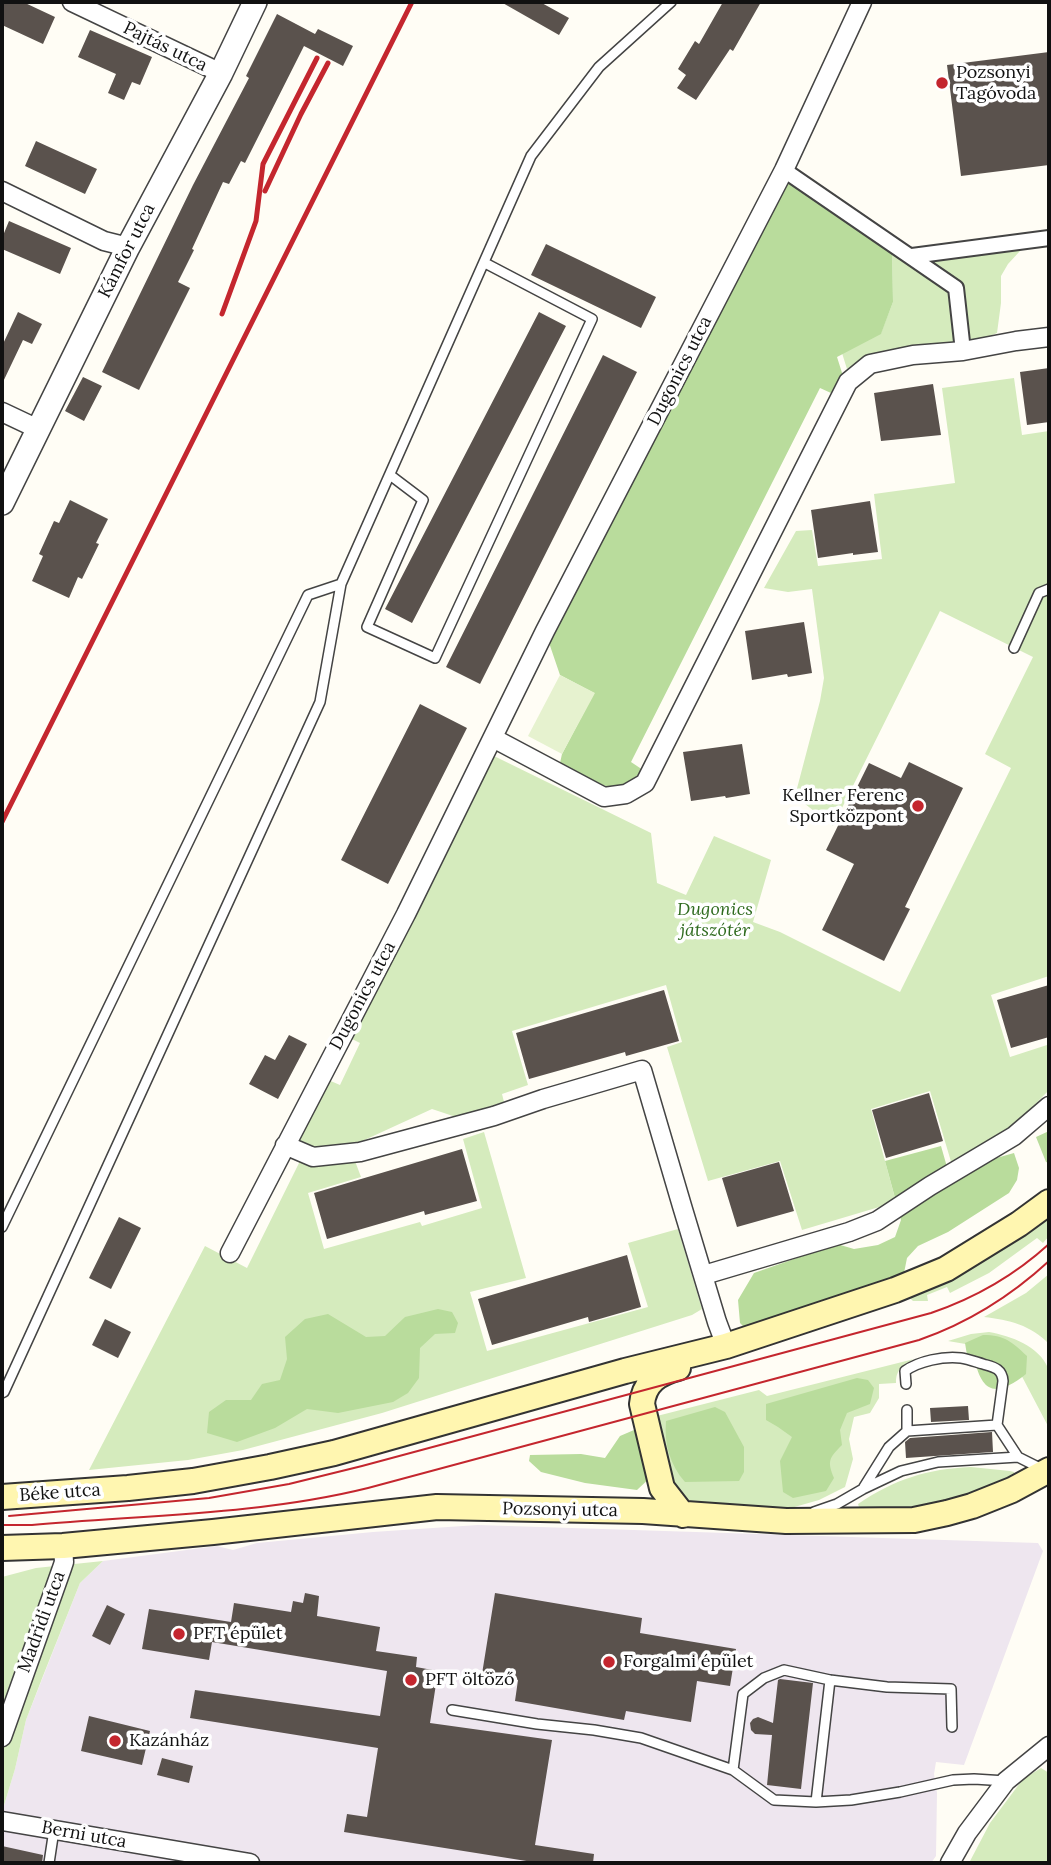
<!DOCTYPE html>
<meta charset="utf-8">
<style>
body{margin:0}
#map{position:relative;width:1051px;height:1865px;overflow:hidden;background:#fffdf5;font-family:Lora,serif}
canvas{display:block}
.frame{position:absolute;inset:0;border:4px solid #111;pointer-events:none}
</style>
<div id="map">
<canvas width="1051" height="1865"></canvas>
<div class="frame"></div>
</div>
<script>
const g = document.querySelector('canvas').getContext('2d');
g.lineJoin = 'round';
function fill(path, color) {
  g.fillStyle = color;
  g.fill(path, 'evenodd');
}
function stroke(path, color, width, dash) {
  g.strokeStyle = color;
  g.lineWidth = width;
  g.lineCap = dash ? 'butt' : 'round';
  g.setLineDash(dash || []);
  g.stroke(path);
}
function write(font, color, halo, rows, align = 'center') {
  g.font = font + ' Lora,serif';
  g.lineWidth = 7;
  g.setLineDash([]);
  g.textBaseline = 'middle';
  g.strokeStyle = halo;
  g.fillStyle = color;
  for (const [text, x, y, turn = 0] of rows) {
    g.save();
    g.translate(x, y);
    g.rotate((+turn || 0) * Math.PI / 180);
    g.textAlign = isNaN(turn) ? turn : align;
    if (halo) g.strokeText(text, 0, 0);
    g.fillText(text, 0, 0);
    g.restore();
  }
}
fill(new Path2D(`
 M478,1525L1038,1543L1043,1551L964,1765L936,1762L934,1774L937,1793L936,1856L931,1863H2V1812L15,1769L26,1720L80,1583L103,1561L217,1546L233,1550L257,1543L373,1532Z`), '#eee6ef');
fill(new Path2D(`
 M1036,241L1020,251L1008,264L1001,276V303L997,333L980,340L908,346L866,356L847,369L842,353L881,333L893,302L892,245L907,258Z
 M1014,378L1022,435L1049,431V976L991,995L1010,1057L1047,1045L1049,1054V1090L1016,1124L952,1165L930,1091L871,1109L896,1202L802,1230L780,1161L708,1181L667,1047L682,1042L666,985L512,1031L528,1085L502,1094L504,1102L456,1117L432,1109L358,1143L320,1152L296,1140L326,1079L340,1085L360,1043L346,1036L494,756L651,833L657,883L686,895L714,836L771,860L753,922L780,932L900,992L1011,768L985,754L1033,657L940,611L833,826L795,796L820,701L824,678L812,589L788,592L764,588L796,531L812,530L818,566L882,559L874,494L955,483L942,388Z
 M484,1132L526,1278L470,1292L487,1351L648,1307L628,1243L678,1229L702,1309L692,1315L382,1413L243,1450L188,1460L89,1470L205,1246L247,1268L300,1161C319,1165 336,1164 355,1161L361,1177L308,1193L324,1249L420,1222L422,1226L482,1208L463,1139Z
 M1049,1212V1236L1043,1243L1037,1238L989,1273L950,1293L947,1287L927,1295L928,1301H913L907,1295Z
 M1049,1274V1344C1031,1325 1009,1320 984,1317L1026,1293Z
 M989,1332C1011,1336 1039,1346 1048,1368C1051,1379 1049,1415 1049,1428L1017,1367L983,1347L948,1341L971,1334Z
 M914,1359C903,1365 896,1369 896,1383L879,1384V1398L870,1413L854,1417L849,1439L853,1459L845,1487L819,1500L791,1508H741L696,1505L685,1500L675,1488L668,1470L653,1417L759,1390L767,1396Z
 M971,1467L1010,1471L1014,1472L1015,1475C977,1491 939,1505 897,1508C885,1509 871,1510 859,1507L858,1504C895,1479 927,1469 971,1467Z
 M103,1561L80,1583L43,1676L26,1720L15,1769L2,1812V1577L36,1568Z
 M1041,1768L1049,1773V1863H969L990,1823L1023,1779Z`), '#d5ebbd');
fill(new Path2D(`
 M782,173L892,245L893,302L881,334L837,357L843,376L831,393L820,388L631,762L643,770C635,779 624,787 610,787C601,786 570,768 560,763L562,754L594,693L560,675L545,631Z
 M1049,1131V1163L1046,1162L1036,1137Z
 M941,1146L951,1181L993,1159L1014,1153L1019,1168L1017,1180L1009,1193L948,1232L918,1246L907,1258L904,1273L836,1302L747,1330L740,1323L738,1300L754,1273L837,1244L854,1249L878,1245L895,1237L901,1220L885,1161Z
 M438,1309L452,1312L458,1323L455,1333L435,1334L420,1348L419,1378L408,1393L393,1402L338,1413L307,1409L275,1428L237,1442L207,1433L209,1412L226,1400H251L262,1384L280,1380L287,1359L285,1337L305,1319L328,1314L366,1337L385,1336L405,1317Z
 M983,1335C1005,1335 1012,1342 1027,1356L1026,1374C997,1397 982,1395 974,1357L967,1355L965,1343Z
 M857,1378L868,1380L874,1388L870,1404L847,1413L840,1430L842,1445C829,1458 827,1461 834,1478L826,1491L793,1498L783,1492L780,1461L792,1437L778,1427L766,1420V1404Z
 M715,1407L725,1412L744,1447V1472L739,1481L685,1482C670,1465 664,1444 666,1421Z
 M634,1430L645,1433L654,1474L637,1490L585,1483L541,1472L529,1461L530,1455L581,1454L605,1458L620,1436Z`), '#b9dc9c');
fill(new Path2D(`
 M560,675L595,693L562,754L528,736Z`), '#e6f2cf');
fill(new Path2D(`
 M2,2H23L55,17L43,44L2,25Z
 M501,2H540L569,18L559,35Z
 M723,2H761L733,51L730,49L696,100L677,88L686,75L678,69L695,41L699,44Z
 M277,14L315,34L318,29L353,46L343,66L304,46L245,163L241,161L229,184L223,182L192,249L194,250L178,282L190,288L139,390L102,372L193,185L249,78L246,76Z
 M90,30L152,57L140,85L132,82L124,100L108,93L116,74L78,57Z
 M1049,52V165L961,176L947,65Z
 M36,141L97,169L85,194L25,166Z
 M9,221L71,248L60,274L2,249V238Z
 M546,244L656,297L641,328L531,275Z
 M18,312L42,324L32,344L23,340L2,384V346Z
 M539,312L566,326L412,623L385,609Z
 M603,355L637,372L480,684L446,667Z
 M1049,368V422L1027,425L1020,372Z
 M83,377L102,386L84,421L65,411Z
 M933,384L941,435L881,441L874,393Z
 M70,500L108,519L96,543L99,544L82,579L78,577L69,598L32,581L43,556L39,554L54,521L59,523Z
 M870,501L878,552L853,555V553L818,558L811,510Z
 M804,622L812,673L788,677L787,674L752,680L745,631Z
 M420,704L467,728L388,884L341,860Z
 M742,744L750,794L726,798L725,796L691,801L683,752Z
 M909,762L963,788L905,907L910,909L884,961L822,930L854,864L826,850L869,763L901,778Z
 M1049,985V1037L1011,1048L997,1000Z
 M664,990L679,1041L626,1056L625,1052L529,1079L516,1033Z
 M289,1035L307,1044L278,1099L249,1084L265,1055L275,1060Z
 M929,1093L943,1141L886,1158L872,1110Z
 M462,1149L477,1201L425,1215L424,1211L327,1239L314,1193Z
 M779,1162L794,1211L737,1227L722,1178Z
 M119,1217L141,1228L111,1289L89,1278Z
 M627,1255L641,1307L589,1322L588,1317L492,1345L478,1299Z
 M105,1319L131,1332L118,1358L92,1345Z
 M968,1406L969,1420L931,1422L930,1408Z
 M992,1432L993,1452L906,1458L905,1442L910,1438Z
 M305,1593L319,1596L317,1616L380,1627L376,1651L417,1657L416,1667L438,1671L430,1723L552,1740L535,1845L594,1854L593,1863H539L344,1832L347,1814L367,1817L378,1748L190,1718L195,1690L380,1716L387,1671L212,1642L209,1660L142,1649L149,1609L231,1622L234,1603L291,1612L293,1601L303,1603Z
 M495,1593L642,1618L640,1633L736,1649L730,1686L697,1681L691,1722L626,1711L624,1720L515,1701L518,1680L482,1674Z
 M107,1605L125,1614L110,1645L92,1636Z
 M780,1679L813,1683L801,1789L767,1785L772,1735L755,1734L751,1730L750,1723L753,1719L758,1717L773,1723L778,1680Z
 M89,1716L150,1731L142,1765L81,1751Z
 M162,1758L193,1766L189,1783L157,1775Z
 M2,1846L43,1855L42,1863H2Z`), '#5a524d');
const service = new Path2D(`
 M390,475L423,500L367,627L435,658L592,319L485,263
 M1014,648L1039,593L1049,589
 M2,1227L308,595L341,584
 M906,1384L905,1371C919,1361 943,1356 961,1358C968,1359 976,1362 983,1364C993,1367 1002,1368 1003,1381L997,1425
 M2,1393L4,1392L320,702L341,584L531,156L599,67L671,2
 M907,1410V1431
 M864,1487L889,1447L907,1431L997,1425L1018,1457
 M814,1512L837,1504L863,1489L901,1471L938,1462L1018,1457L1042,1469
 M452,1710L537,1724L594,1730L641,1738L733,1770L774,1800L816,1802L851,1800L900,1792L953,1780L974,1779L1006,1781
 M733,1770L743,1694L764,1678L784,1670L830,1680L887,1687L951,1689L952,1727
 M816,1802L830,1680
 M49,1863L54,1830`);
const pedestrian = new Path2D(`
 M784,170L956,288L963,351
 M912,256L1049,238`);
const minor = new Path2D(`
 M72,2L221,73
 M2,191L104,241L128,247
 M2,412L38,429
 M493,738L604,797L626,794L645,783L848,382L870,364L913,355L963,351L1016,341L1049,337
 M285,1145L313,1157L360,1152L494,1116L543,1099L642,1070L682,1206L717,1322L726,1346
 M230,1253L406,914L545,631L784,170L862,2
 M704,1275L849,1232L877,1221L930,1186L1014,1136L1049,1106
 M2,1737L62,1568L64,1562L63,1546
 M2,1821L250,1863
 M950,1863L967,1833L1006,1781L1049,1746`);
const tertiary = new Path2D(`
 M2,503L128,247L221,73L255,2`);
const secondary = new Path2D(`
 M678,1368C659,1373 644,1382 642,1404L662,1488L683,1515
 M2,1497L128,1488L193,1481L270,1467L334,1453L625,1371L726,1346L895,1290L946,1269L1019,1224L1049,1202
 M2,1548L63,1546L213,1532L437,1507L643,1511L786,1521L914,1520L947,1513L972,1506L1012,1490L1049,1470`);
stroke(service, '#444', 12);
stroke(pedestrian, '#444', 18);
stroke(minor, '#444', 21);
stroke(tertiary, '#444', 26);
stroke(secondary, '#333', 28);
stroke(service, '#fff', 9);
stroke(pedestrian, '#fff', 14);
stroke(minor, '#fff', 18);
stroke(tertiary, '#fff', 23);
stroke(secondary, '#fff6b0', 24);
stroke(new Path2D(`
 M9,1516L209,1498L289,1484L362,1466L931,1313C975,1298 1015,1275 1049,1244
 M2,1525H32C144,1515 259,1515 368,1488L919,1340C968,1323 1011,1296 1049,1261`), '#c4262e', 2);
stroke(new Path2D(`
 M265,191L301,114L328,63
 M222,314L256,221L263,164L317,58
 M2,822L412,2`), '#c4262e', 5);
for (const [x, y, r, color] of [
 [942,83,7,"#c4262e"],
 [918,806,7,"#c4262e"],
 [179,1634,7,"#c4262e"],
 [609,1662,7,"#c4262e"],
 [411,1680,7,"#c4262e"],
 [115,1741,7,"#c4262e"]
]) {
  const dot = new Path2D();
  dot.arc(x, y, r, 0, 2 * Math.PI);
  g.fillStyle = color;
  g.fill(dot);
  stroke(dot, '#fff', 2.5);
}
write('18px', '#111', '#fff', [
 ["Pajtás utca",165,47,26],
 ["Kámfor utca",127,251,-63],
 ["Dugonics utca",680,371,-63],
 ["Dugonics utca",363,996,-62],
 ["Béke utca",60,1493,-4],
 ["Pozsonyi utca",560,1510,1],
 ["Madridi utca",42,1622,-70],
 ["Berni utca",84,1835,10]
]);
write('18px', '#111', '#fff', [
 ["Pozsonyi",956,73],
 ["Tagóvoda",956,94],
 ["Kellner Ferenc",904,796,"right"],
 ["Sportközpont",904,817,"right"],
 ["PFT épület",193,1634],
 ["Forgalmi épület",623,1662],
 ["PFT öltöző",425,1680],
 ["Kazánház",129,1741]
], 'left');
write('italic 18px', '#2f6b1f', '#fff', [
 ["Dugonics",715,910],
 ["játszótér",715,931]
]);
</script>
